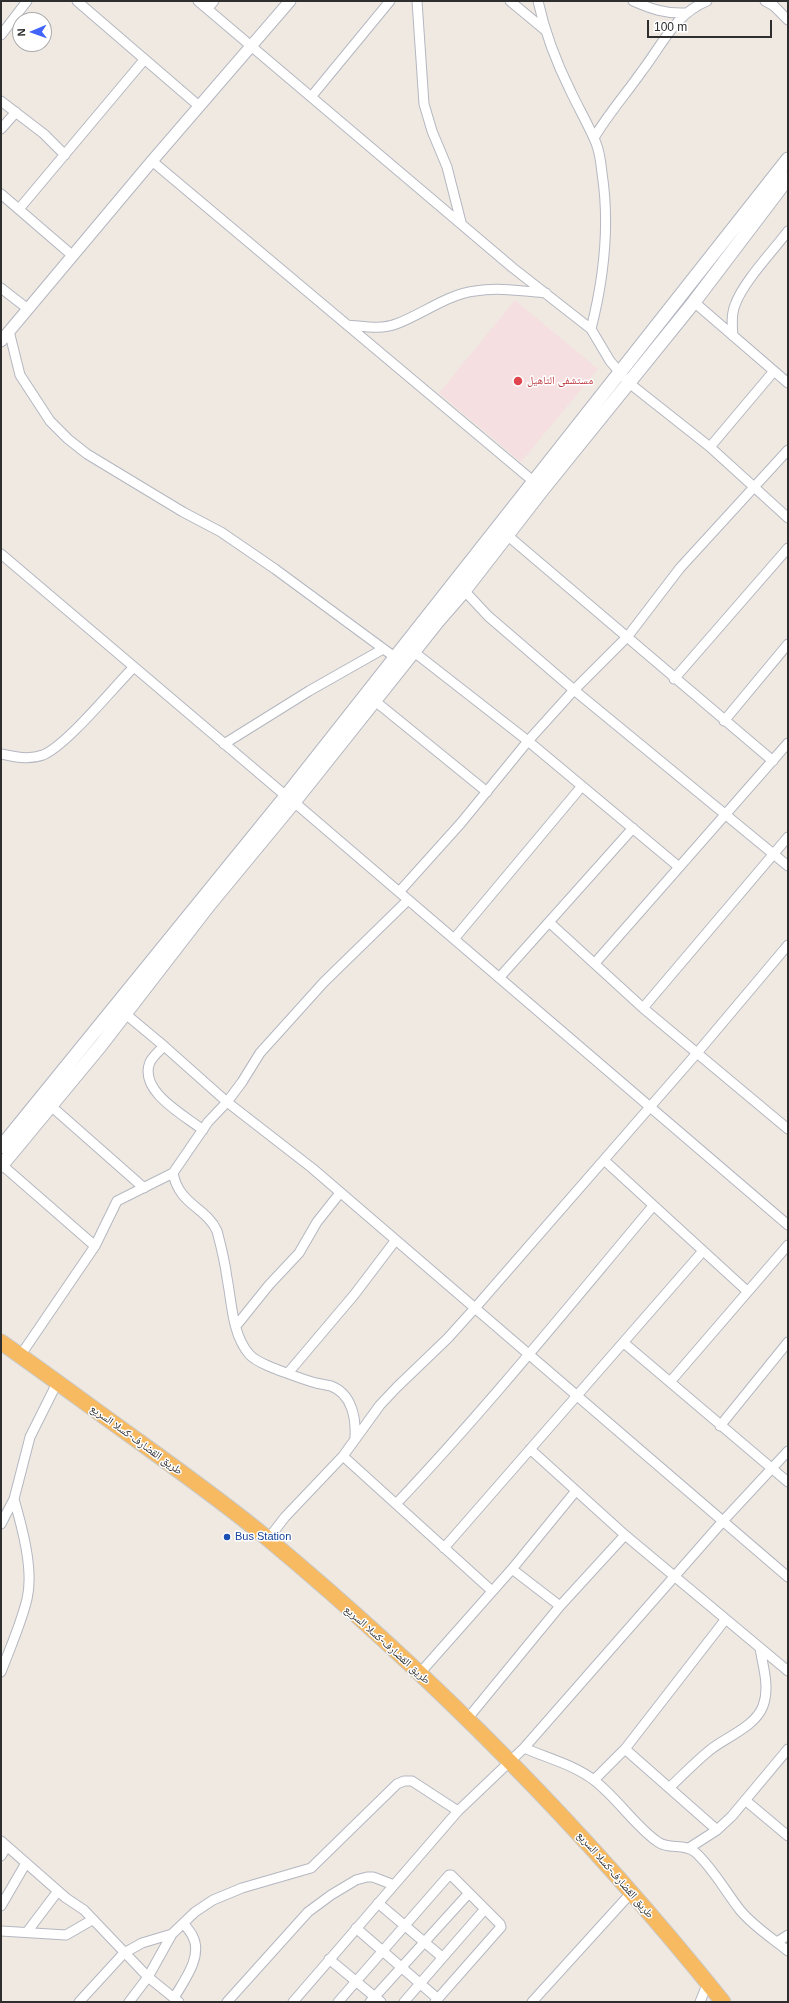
<!DOCTYPE html>
<meta charset="utf-8">
<style>
body{margin:0}
#map{position:relative;width:789px;height:2003px;overflow:hidden;background:#efe9e1;font-family:Arial,sans-serif}
canvas{display:block}
.frame{position:absolute;inset:0;border:2px solid #2e2e2e;pointer-events:none}
.north{position:absolute;left:12px;top:12px;width:40px;height:40px;box-sizing:border-box;background:#fff;border:1px solid #ababab;border-radius:50%;rotate:268deg;font-size:11px;font-weight:700;line-height:16px;text-align:center;color:#2e2e2e}
.north::after{content:'';display:block;margin:auto;width:14px;height:18px;background:#4264fb;clip-path:polygon(50% 0,100% 100%,50% 72%,0 100%)}
.scale{position:absolute;left:647px;top:20px;width:125px;height:18px;box-sizing:border-box;border:2px solid #2e2e2e;border-top:0;padding-left:5px;font-size:12px;line-height:14px;white-space:nowrap;color:#2e2e2e;-webkit-text-stroke:3px #fff;paint-order:stroke}
</style>
<div id="map">
<canvas width="789" height="2003"></canvas>
<div class="frame"></div>
<div class="north">N</div>
<div class="scale">100 m</div>
</div>
<script>
const g = document.querySelector('canvas').getContext('2d');
g.lineJoin = 'round';
function fill(path, color) {
  g.fillStyle = color;
  g.fill(path, 'evenodd');
}
function stroke(path, color, width, dash) {
  g.strokeStyle = color;
  g.lineWidth = width;
  g.lineCap = dash ? 'butt' : 'round';
  g.setLineDash(dash || []);
  g.stroke(path);
}
function write(font, color, halo, rows, align = 'center') {
  g.font = font + ' Arial,"Noto Naskh Arabic",sans-serif';
  g.lineWidth = 3;
  g.setLineDash([]);
  g.textBaseline = 'middle';
  g.strokeStyle = halo;
  g.fillStyle = color;
  for (const [text, x, y, turn = 0] of rows) {
    g.save();
    g.translate(x, y);
    g.rotate((+turn || 0) * Math.PI / 180);
    g.textAlign = isNaN(turn) ? turn : align;
    if (halo) g.strokeText(text, 0, 0);
    g.fillText(text, 0, 0);
    g.restore();
  }
}
fill(new Path2D(`
 M515,300L598,369L521,462L439,393Z`), '#f5dfe0');
const minor = new Path2D(`
 M77,1L199,106
 M198,1L513,268L591,329L610,361L629,383L710,447L788,518
 M417,1L424,104L432,131L447,167L461,222
 M510,1L545,30
 M538,1C545,33 556,62 571,92C579,109 589,126 596,143C600,153 601,163 602,173C610,225 604,278 591,329
 M633,1C651,9 666,14 686,13
 M765,1L774,6L788,20
 M208,8L214,1
 M1,35L27,1
 M311,97L390,1
 M1,101L44,134L65,155
 M1,129L16,112
 M594,138C608,114 626,94 642,71C662,45 675,14 707,1
 M152,161L533,481
 M1,194L73,256
 M19,209L144,60
 M1,288L28,309
 M694,302L788,383
 M347,325C363,326 380,330 396,324C421,315 448,294 475,291C498,287 522,291 546,293
 M9,331L20,375L50,421L68,439L87,454L183,512L221,532L275,569L400,661
 M733,336C732,326 731,315 735,305C743,282 773,251 788,231
 M710,447L774,371
 M507,535L773,761
 M1,554L286,796
 M461,587L488,616L574,690L788,866
 M414,652L528,741L679,867
 M674,679L788,548
 M375,701L487,792
 M724,721L788,644
 M224,744L309,691L383,649
 M1,754C15,757 29,760 43,755C67,745 113,688 133,668
 M294,802L788,1225
 M399,892L461,823L528,741L574,690L628,636L680,568L788,450
 M550,923L643,1008L788,1129
 M454,939L582,786
 M595,963L788,743
 M499,978L633,828
 M643,1008L788,837
 M122,1011L164,1046L227,1102L312,1168L788,1577
 M164,1046C160,1050 153,1056 150,1062C138,1091 184,1115 203,1130
 M51,1106L144,1188
 M604,1160L747,1291
 M2,1165L95,1246
 M173,1173C179,1205 206,1207 217,1231C221,1246 225,1262 227,1278C232,1303 232,1334 249,1354C255,1361 264,1364 273,1368C287,1373 301,1379 316,1383C321,1384 326,1385 331,1386C352,1394 356,1418 355,1437
 M236,1326L269,1285L299,1253L317,1222L340,1193
 M624,1343L788,1482
 M20,1356L95,1246L117,1201L173,1173L208,1122L227,1102L242,1082L260,1053L324,982L408,900
 M288,1373L354,1295L395,1241
 M670,1382L788,1245
 M720,1426L788,1342
 M530,1449L625,1535L788,1671
 M343,1456L492,1591
 M396,1504C486,1409 569,1306 653,1206
 M1,1524L14,1499L30,1437L57,1383
 M268,1539L285,1517L343,1456L380,1405L397,1387L448,1338L475,1308L697,1053L788,945
 M444,1548L703,1251
 M512,1569L560,1606
 M1,1672C10,1648 21,1624 27,1599C34,1570 22,1527 14,1499
 M420,1673L512,1569L575,1492
 M468,1718L560,1606L625,1535
 M524,1748C547,1758 575,1765 595,1781C618,1799 636,1827 658,1842C669,1850 684,1843 695,1852C713,1868 725,1891 740,1910C753,1926 772,1938 788,1951
 M625,1749L717,1830
 M594,1780L625,1749L725,1620
 M669,1788C683,1775 695,1762 710,1750C726,1737 755,1727 763,1706C770,1687 763,1667 760,1648
 M745,1800L788,1836
 M1,1841L66,1898L84,1910L148,1977L179,2002
 M689,1848L717,1830L732,1816L788,1749
 M1,1856L7,1846
 M378,1903L442,1957
 M1,1906L26,1863
 M356,1928L438,1999
 M1,1931L66,1935L92,1920
 M27,1932L58,1891
 M777,1942L788,1935
 M329,1959L381,2002
 M174,1998C183,1982 203,1957 193,1937C191,1932 187,1928 184,1924
 M79,2002L124,1953L142,1943L172,1934L195,1912L213,1900L242,1888L311,1868L397,1784L404,1781H412L458,1811
 M129,2002L148,1977L172,1934
 M227,2002L308,1912L331,1895L356,1880L367,1877H373L394,1885
 M293,2002L458,1811L524,1748L723,1521L788,1451
 M338,2002L449,1875H451L500,1924L501,1927L435,2002
 M370,2002L469,1893
 M404,2002L485,1909
 M532,2002L631,1893
 M700,2002L708,1982`);
const tertiary = new Path2D(`
 M1,341L152,161L290,1`);
const secondary = new Path2D(`
 M1,1147L286,796L788,159
 M1,1166L101,1045L209,905L294,802L438,621L464,591L543,489L694,302L788,178`);
const trunk = new Path2D(`
 M1,1342C48,1375 95,1410 141,1443C184,1474 227,1505 267,1538C435,1678 587,1832 723,2002`);
stroke(minor, '#b4b7c1', 11);
stroke(tertiary, '#b4b7c1', 13);
stroke(secondary, '#b4b7c1', 15);
stroke(trunk, '#c9c9c9', 17);
stroke(minor, '#fff', 9);
stroke(tertiary, '#fff', 11);
stroke(secondary, '#fff', 13);
stroke(trunk, '#f8ba60', 15);
for (const [x, y, r, color] of [
 [518,381,5,"#e0444e"],
 [227,1537,4,"#1a4fb4"]
]) {
  const dot = new Path2D();
  dot.arc(x, y, r, 0, 2 * Math.PI);
  g.fillStyle = color;
  g.fill(dot);
  stroke(dot, '#fff', 1.5);
}
write('11px', '#be3a42', '#fff', [
 ["مستشفى التاهيل",527,381]
], 'left');
write('11px', '#2e2e2e', '#fff', [
 ["طريق القضارف-كسلا السريع",136,1440,36],
 ["طريق القضارف-كسلا السريع",387,1645,42],
 ["طريق القضارف-كسلا السريع",615,1875,49]
]);
write('11px', '#164399', '#fff', [
 ["Bus Station",235,1537]
], 'left');
</script>
